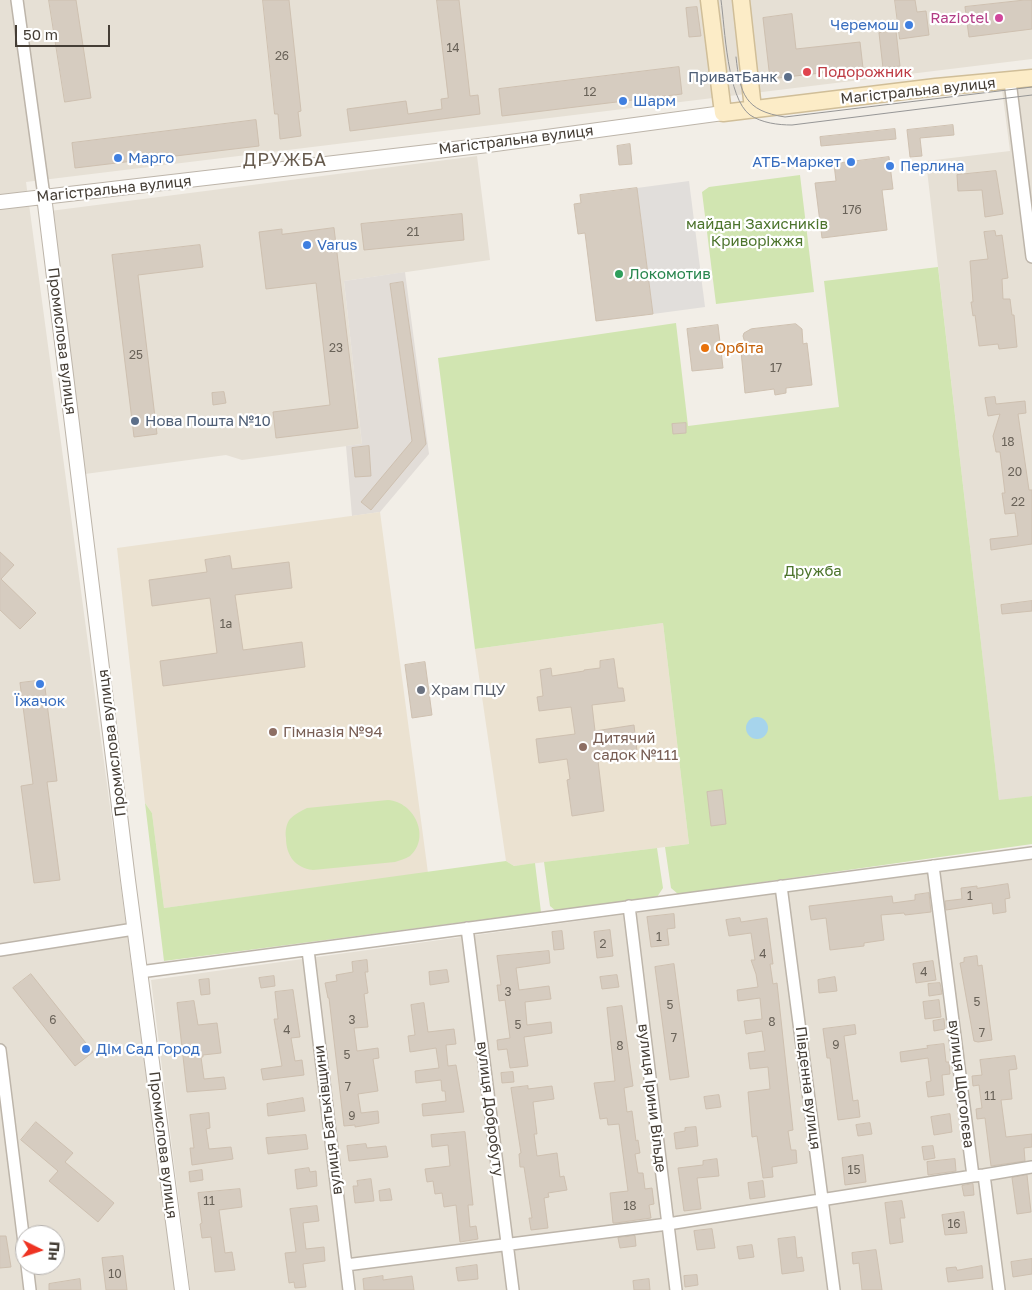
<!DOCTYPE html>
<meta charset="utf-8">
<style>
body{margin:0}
#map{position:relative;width:1032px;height:1290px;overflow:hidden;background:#f2eee7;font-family:"Golos Text",sans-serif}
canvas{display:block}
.north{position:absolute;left:15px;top:1225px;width:50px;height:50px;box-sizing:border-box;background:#fff;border:1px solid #b5b2af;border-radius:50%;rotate:94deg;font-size:14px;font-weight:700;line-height:20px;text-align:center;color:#453e36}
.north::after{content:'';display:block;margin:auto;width:18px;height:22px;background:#e32;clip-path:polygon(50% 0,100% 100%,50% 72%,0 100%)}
.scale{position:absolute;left:15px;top:25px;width:95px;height:22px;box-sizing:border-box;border:2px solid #453e36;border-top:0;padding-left:6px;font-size:15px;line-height:18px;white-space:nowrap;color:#453e36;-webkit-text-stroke:4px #fff;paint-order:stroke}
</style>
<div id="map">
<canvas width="1032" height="1290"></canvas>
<div class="north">Пн</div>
<div class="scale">50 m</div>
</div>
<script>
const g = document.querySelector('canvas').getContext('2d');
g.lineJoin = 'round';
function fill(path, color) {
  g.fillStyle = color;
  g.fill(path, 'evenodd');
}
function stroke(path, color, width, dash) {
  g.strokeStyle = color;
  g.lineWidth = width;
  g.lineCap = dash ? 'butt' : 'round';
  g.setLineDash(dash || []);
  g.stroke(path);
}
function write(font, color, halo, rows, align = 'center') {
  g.font = font + ' "Golos Text",sans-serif';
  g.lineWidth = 4.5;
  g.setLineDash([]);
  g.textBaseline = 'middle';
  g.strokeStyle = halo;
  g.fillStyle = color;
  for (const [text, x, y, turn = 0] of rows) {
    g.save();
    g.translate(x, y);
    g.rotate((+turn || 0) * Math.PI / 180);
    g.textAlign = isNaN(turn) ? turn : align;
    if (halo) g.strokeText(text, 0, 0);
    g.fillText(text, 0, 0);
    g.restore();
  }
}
fill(new Path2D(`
 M0,0H1032V59L26,182L175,1290H0ZM25,1235H55V1265H25Z
 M1032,78V796L999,801L926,161L1010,151L1001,82Z
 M477,156L490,260L344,281L362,444L242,460L226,455L85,474L50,211Z
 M1032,858V1290H190L151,980Z`), '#e6e0d5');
fill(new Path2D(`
 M405,272L429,454L380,512L352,516L346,446L362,444L344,281Z`), '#e2ddd8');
fill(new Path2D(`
 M380,512L428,873L164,908L152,813L145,803L117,548Z
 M663,623L689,844L514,866L506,861L475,649Z`), '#ebe2d1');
fill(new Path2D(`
 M800,175L814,292L716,304L702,192L709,187Z
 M938,267L999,800L1032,796V844L678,894L671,888L665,847L689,844L663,623L475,649L438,358L676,323L688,426L839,407L824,281Z
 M388,800C415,802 431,838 410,856C405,859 400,860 395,862L313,870C295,868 286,855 286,838C285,832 286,824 290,819C295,814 301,811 307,808Z
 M145,803L152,813L164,908L506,861L514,866L535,863L541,912L164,961Z
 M657,848L663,888L657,897L556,911L550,906L544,862Z`), '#d1e5b1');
fill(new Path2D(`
 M689,181L705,307L653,314L637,188Z`), '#e1dedb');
fill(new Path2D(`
 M746 728a11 11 0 1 1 22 0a11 11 0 1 1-22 0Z`), '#a6d4ec');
const building = new Path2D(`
 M49,0H76L91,98L65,102Z
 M263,0H289L301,111L298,112L301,136L280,139L278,114H275Z
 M437,0H459L470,96L478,95L480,114L350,131L347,109L406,101L408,114L442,109L441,99L448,98Z
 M895,0H915L917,12L926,11L929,35L900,39Z
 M1025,0H1032V29L969,37L965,7Z
 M697,7L701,36L689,37L686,8Z
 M792,14L796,49L860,42L863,68L770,79L763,18Z
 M896,31L900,66L883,68L879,33Z
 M679,67L682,94L502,116L499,89Z
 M256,120L259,146L75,168L72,143Z
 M953,125L954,135L920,138L922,156L910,157L907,130Z
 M895,129L896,139L821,146L820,137Z
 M630,144L632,164L619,165L617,146Z
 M889,157L893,189L882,190L887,230L822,238L815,183L836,181L834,164Z
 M996,171L1003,214L985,217L982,190L958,191L957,175Z
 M637,188L653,314L596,321L585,233L578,234L574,204L581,203L580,195Z
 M462,214L464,240L364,250L361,224Z
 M334,228L358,428L276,438L273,412L330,405L316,283L266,289L259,232L282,229V234Z
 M995,231L996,236L1002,235L1008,278L1002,279L1003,299H1010L1012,315H1014L1017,347L999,349L998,344L979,346L975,315L973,316L971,302H973L970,261L988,259L984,232Z
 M200,245L203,267L138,275L157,434L134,437L112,255Z
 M403,282L426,444L371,510L361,502L412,441L390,284Z
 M796,324L802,329L803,344L807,343L812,385L786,388V393L775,395L774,389L745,393L741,351L747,350L743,336L744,333L751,329Z
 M718,325L723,368L692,371L687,329Z
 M224,392L226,403L213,405L212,393Z
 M995,397L996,404L1025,401L1026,413L1018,414L1029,490H1032V544L991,550L990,539L1018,536L1015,513L1005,514L1002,493H1005L1000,452H996L993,436L1000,414L988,416L985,398Z
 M686,423V433L673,434L672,424Z
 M369,446L371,476L355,477L352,448Z
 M0,552L14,565L1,579L36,613L20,629L0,610Z
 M230,556L232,569L289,562L292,588L235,595L243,650L302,642L305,667L163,686L160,661L217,653L210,598L152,606L149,580L207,572L205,560Z
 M1032,601V611L1002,614L1001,605Z
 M614,659L618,688H623L625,701L592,705L595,731L634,725L637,751L608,755V760L598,761L604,811L572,816L567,780L570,779L567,759L539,763L536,739L575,734L571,707L539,711L537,697L543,696L540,670L551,668L552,676L584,671V670L600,668V661Z
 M425,662L432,715L412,718L405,665Z
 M44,680L57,781L47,782L60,880L34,883L21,786L33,784L20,683Z
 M722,790L726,824L711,826L707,792Z
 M1008,884L1010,898L1005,899L1006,912L993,914L992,903L946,910L945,901L962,899L961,888L977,886V888Z
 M929,893L931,912L905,915L904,913L881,915L884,940L864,943V946L830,950L826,918L811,920L809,906L892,896L893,903L915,900V895Z
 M674,914L675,928L667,929L669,945L651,947L647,917Z
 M740,918L741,922L767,918L773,964H770L773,984L777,983L793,1130L788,1131L791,1150H796L797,1163L772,1167L773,1177L763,1178L757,1136L752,1137L748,1092L770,1089L768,1067L750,1069L748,1053L765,1051L762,1031L746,1034L744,1021L762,1019L760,998L738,1001L737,990L758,987L756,974L751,960H755L751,933L729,936L726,920Z
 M610,930L613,956L597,958L594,932Z
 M562,931L564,949L554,950L552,932Z
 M549,951L550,963L516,968L519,990L549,986L551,999L525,1002L527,1025L551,1022L552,1033L524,1037L528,1066L510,1068L507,1049L498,1050L497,1040L510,1038L505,1000L499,1001L497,985H501L497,956Z
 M977,956L978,966L982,965L992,1040L978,1042L974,1041L960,963L964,962V958Z
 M367,960L368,972H365L368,993L364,994L368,1027L354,1028L357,1051L378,1048L379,1058L373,1059L378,1091L358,1094L361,1113L378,1111L379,1123L355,1127V1125L344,1126L329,998H328L325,983L337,981L336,975L353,972L352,962Z
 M933,961L936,980L916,983L913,964Z
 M674,964L689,1077L670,1080L655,967Z
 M447,970L449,982L430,985L429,972Z
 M31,974L93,1052L75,1066L13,988Z
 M617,975L619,987L602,989L600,977Z
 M274,976L275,986L261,988L259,978Z
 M835,977L837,991L819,993L818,980Z
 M209,979L210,994L201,995L199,980Z
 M940,983L942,994L929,996L928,984Z
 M293,990L300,1037L291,1038L295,1061L302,1060L304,1075L263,1080L261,1069L282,1066L274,1019H278L275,992Z
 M939,1000L941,1017L925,1019L923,1002Z
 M194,1001L198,1025L217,1023L221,1053L203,1055V1057H201L204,1079L224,1077L226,1089L187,1092L177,1003Z
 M424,1003L428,1032L454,1029L456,1044L446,1045L448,1066L456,1065L464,1112L423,1116L422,1104L446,1101L445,1091H442L441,1080L416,1083L415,1071L439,1068L436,1048L410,1052L408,1036L415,1035L411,1005Z
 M622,1006L633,1086L624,1088L627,1112L632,1111L636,1141L638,1140L640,1153L635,1154L638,1173H643L645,1189L652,1188L654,1204L649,1205L651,1218L616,1223H613L610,1193L628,1191L619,1124L608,1125L607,1118L600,1119L594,1083L615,1081L607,1008Z
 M944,1019L945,1029L934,1031L933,1021Z
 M855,1025L856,1034L844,1036L853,1101L858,1100L860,1117L838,1120L830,1058H827L823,1029Z
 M944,1044L946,1062H949L950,1074L942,1075L944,1095L928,1097L926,1082L931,1081L928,1058L901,1062L900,1052L928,1048L927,1046Z
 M1015,1056L1017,1069L1009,1070L1012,1099L1001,1100L1006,1137L1032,1134V1147L1024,1148L1025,1161L991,1166L985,1118L977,1119L976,1109L982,1108L979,1085L973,1086L972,1076L982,1075L980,1060Z
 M513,1072L514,1082L502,1083L501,1073Z
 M528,1086V1089L552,1086L554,1099L533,1102L537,1134H534L537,1156L557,1153L560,1177L564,1176L567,1190L548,1193L549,1197L544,1198L548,1228L531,1230L529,1218H532L524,1167H520L519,1154L521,1153L511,1088Z
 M719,1095L721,1107L706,1109L704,1097Z
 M303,1098L305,1111L268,1116L267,1104Z
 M209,1113L210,1128L206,1129L209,1149L231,1147L233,1159L192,1165L190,1148H194L190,1115Z
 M950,1114L952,1132L934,1135L931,1117Z
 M36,1122L73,1153L65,1162L114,1203L98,1222L49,1181L58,1171L21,1140Z
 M870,1123L872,1134L858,1136L856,1125Z
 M696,1127L698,1146L676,1149L674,1133L685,1131V1128Z
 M465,1132L473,1205H468L470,1227L476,1226L478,1239L460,1242L456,1205L444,1207L442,1193L435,1194L433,1181L427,1182L425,1169L450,1166L448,1145L432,1147L431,1135Z
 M306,1135L308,1149L268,1154L266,1138Z
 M366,1144L367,1148L386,1146L388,1157L349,1161L347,1146Z
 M933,1146L935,1158L924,1160L922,1147Z
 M863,1155L866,1182L845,1185L842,1158Z
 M717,1159L719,1176L697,1178L701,1209L684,1211L678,1168L703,1165V1161Z
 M955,1159L956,1171L928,1175L927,1162Z
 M309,1168L310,1172L316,1171L317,1186L297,1189L295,1170Z
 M202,1170L203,1180L190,1182L189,1172Z
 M1027,1175L1031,1212L1017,1214L1012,1178Z
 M371,1179L374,1201L355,1203L353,1186H358L357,1181Z
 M763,1181L765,1197L750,1199L748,1183Z
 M973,1184L974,1195L964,1196L962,1186Z
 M240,1189L242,1207L219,1210L225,1253L232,1252L235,1270L215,1272L211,1237L202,1238L200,1224L202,1223L198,1193Z
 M390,1189L392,1200L380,1201L379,1191Z
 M902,1201L905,1218H900L903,1242L890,1244L885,1203Z
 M317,1206L319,1221L303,1223L306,1249L324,1247L325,1261L303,1264L306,1287L295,1288L294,1282L289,1283L285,1253L296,1252L290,1209Z
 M964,1212L967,1233L945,1235L942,1215Z
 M712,1229L715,1248L697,1250L694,1231Z
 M0,1236H6L11,1267L0,1268Z
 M635,1236L636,1246L620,1248L618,1238Z
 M795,1237L797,1258L802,1257L804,1271L782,1274L778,1239Z
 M752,1245L754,1257L739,1259L737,1247Z
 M876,1250L882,1290H862L859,1263L853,1264L852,1253Z
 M123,1256L127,1290H106L102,1258Z
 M1032,1259V1274L1013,1277L1011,1262Z
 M477,1265L478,1279L458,1281L456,1268Z
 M982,1266L983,1278L948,1282L946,1268L956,1267L957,1270Z
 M697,1275L698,1285L685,1287L684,1276Z
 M383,1276V1280L412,1276L414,1290H364L363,1279Z
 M80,1279L81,1290H49V1284Z
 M649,1279L650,1290H634L633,1281Z`);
fill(building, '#d6ccc0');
stroke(building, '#cec0b0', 1);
const minor = new Path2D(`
 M17,0L44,196
 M1010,81L1032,257
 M933,866L973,1176L984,1175L999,1290
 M781,886L834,1290
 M629,906L676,1290
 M467,928L513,1290
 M0,950L134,929
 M308,950L349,1290
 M140,972L1032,853
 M0,1050L25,1251
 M984,1175L1032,1167
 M27,1265L30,1290
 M346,1265L668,1224L973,1176`);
const tertiary = new Path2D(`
 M44,196L128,880L182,1290
 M0,202L488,145L723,113`);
const secondary = new Path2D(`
 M709,0L723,113L936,87L1032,78
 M741,0L753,109`);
stroke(minor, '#bdb5aa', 14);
stroke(tertiary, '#bdb5aa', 16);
stroke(secondary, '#d0be98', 19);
stroke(minor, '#fff', 11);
stroke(tertiary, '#fff', 14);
stroke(secondary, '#fcecc7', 16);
stroke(new Path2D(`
 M721,0C725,28 727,98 750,115C762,123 778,125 792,125L1032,95
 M736,57C740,94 745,111 785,117L1032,87`), '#969696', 1);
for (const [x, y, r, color] of [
 [999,18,5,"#d1479c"],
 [909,25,5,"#3f7fe0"],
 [807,72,5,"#e0444e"],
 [788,77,5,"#5c6f8a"],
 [623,101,5,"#3f7fe0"],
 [118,158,5,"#3f7fe0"],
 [851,162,5,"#3f7fe0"],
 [890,166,5,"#3f7fe0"],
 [307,245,5,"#3f7fe0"],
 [619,274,5,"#2e9e5b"],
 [705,348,5,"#e8710a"],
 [135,421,5,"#5c6f8a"],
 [40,684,5,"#3f7fe0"],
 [421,690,5,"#6b7280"],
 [273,732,5,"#8d6e63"],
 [583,747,5,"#8d6e63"],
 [86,1049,5,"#3f7fe0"]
]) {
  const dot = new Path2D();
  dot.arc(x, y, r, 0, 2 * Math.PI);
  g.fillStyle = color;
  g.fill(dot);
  stroke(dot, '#fff', 2);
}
write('12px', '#696258', null, [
 ["14",453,48],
 ["26",282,56],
 ["12",590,92],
 ["17б",852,210],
 ["21",413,232],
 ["23",336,348],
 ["25",136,355],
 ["17",776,368],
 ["18",1008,442],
 ["20",1015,472],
 ["22",1018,502],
 ["1а",226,624],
 ["1",970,896],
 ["1",659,937],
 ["2",603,944],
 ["4",763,954],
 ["4",924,972],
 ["3",508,992],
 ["5",977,1002],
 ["5",670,1005],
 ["6",53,1020],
 ["3",352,1020],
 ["8",772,1022],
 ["5",518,1025],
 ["4",287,1030],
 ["7",982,1033],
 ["7",674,1038],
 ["9",836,1045],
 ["8",620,1046],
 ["5",347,1055],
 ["7",348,1087],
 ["11",990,1096],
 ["9",352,1116],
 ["15",854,1170],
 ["11",209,1201],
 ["18",630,1206],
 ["16",954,1224],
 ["10",115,1274]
]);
write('15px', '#b23c85', '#fff', [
 ["Raziotel",989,18]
], 'right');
write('15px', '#366cbe', '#fff', [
 ["Черемош",899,25,"right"],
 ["Шарм",633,101],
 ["Марго",128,158],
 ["АТБ-Маркет",841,162,"right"],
 ["Перлина",900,166],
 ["Varus",317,245],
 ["Їжачок",40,701,"center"],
 ["Дім Сад Город",96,1049]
], 'left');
write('15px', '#be3a42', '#fff', [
 ["Подорожник",817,72]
], 'left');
write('15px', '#4e5e75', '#fff', [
 ["ПриватБанк",778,77],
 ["Нова Пошта №10",145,421,"left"]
], 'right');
write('15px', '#453e36', '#fff', [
 ["Магістральна вулиця",918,91,-6],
 ["Магістральна вулиця",516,140,-7],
 ["Магістральна вулиця",114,189,-6],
 ["Промислова вулиця",62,341,83],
 ["Промислова вулиця",112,743,-97],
 ["вулиця Щоголєва",961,1084,83],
 ["Південна вулиця",808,1088,83],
 ["вулиця Ірини Вільде",652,1098,83],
 ["вулиця Добробуту",490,1109,83],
 ["вулиця Батьківщини",328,1120,-97],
 ["Промислова вулиця",163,1145,83]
]);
write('15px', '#4c742c', '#fff', [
 ["майдан Захисників",757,224],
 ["Криворіжжя",757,241],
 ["Дружба",813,571]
]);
write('15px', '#27864d', '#fff', [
 ["Локомотив",629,274]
], 'left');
write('15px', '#c56008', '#fff', [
 ["Орбіта",715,348]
], 'left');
write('15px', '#5b616d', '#fff', [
 ["Храм ПЦУ",431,690]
], 'left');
write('15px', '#785e54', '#fff', [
 ["Гімназія №94",283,732],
 ["Дитячий",593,738],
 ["садок №111",593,755]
], 'left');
g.letterSpacing = '1px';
write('18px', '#675b4e', '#fff', [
 ["ДРУЖБА",285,160]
]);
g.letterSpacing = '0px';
</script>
